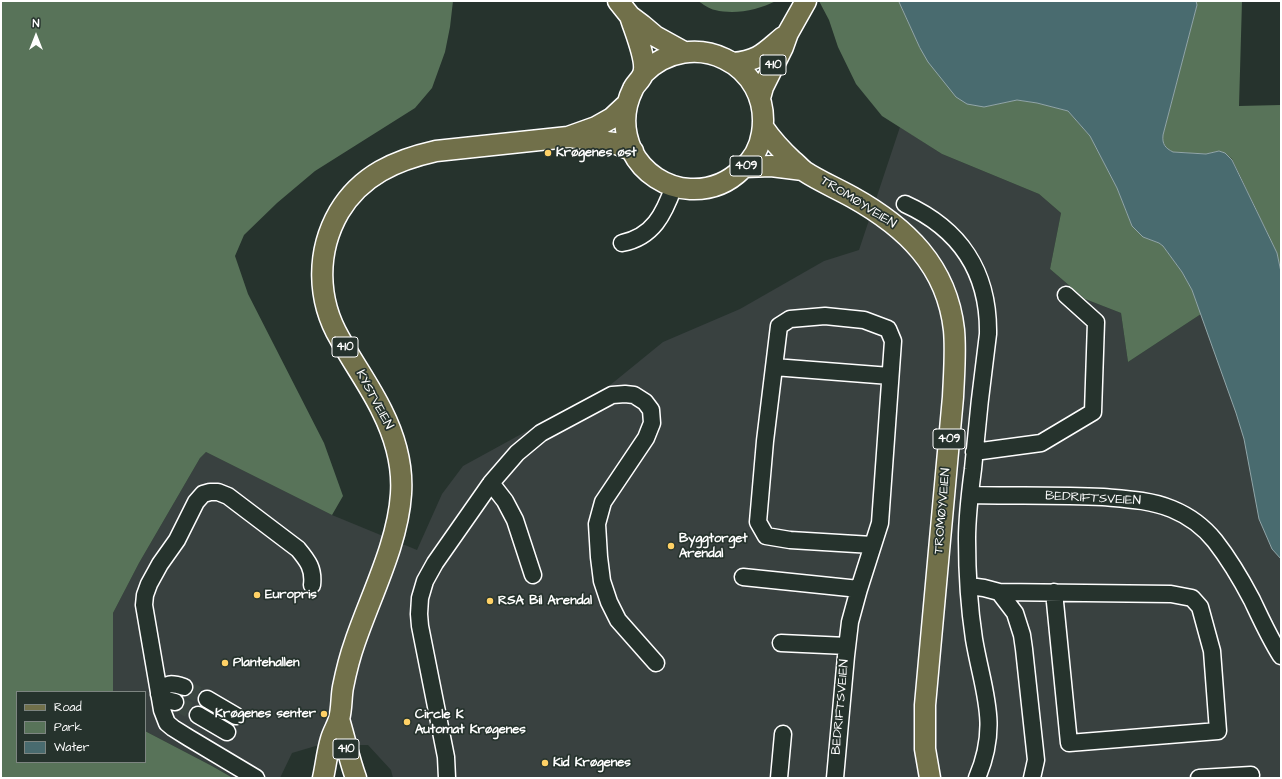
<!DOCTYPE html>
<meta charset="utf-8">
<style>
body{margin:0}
#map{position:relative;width:1282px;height:779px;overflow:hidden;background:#26332d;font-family:"Architects Daughter",sans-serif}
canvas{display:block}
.frame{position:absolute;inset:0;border:2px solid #fff;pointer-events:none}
.legend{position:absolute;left:16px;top:691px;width:130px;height:72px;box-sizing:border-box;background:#26332d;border:1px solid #7d8581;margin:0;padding:5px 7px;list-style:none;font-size:12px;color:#fff}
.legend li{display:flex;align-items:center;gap:8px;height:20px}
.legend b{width:20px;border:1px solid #7d8581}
.north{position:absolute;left:16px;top:16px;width:40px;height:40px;-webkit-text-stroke:3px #26332d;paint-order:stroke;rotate:0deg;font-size:11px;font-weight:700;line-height:16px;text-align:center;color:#fff}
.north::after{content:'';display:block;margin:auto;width:14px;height:18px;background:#fff;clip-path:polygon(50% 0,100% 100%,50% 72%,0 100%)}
</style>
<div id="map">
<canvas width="1282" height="779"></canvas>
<div class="frame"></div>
<ul class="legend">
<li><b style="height:5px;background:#71704a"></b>Road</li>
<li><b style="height:11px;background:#587359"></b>Park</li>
<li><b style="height:11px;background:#496b6f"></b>Water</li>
</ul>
<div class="north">N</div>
</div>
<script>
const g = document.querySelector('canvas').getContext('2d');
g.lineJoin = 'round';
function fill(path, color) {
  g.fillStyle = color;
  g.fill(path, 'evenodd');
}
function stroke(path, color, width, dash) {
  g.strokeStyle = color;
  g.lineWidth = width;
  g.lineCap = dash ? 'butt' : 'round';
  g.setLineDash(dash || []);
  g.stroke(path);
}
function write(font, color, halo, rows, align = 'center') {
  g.font = font + ' "Architects Daughter",sans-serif';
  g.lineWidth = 3.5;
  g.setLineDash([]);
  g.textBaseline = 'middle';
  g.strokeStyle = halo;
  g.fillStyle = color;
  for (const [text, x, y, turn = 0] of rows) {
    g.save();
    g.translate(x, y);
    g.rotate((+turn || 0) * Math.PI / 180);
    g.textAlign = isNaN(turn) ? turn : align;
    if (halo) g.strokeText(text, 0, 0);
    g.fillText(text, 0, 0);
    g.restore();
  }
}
fill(new Path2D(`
 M900,127L942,154L1039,194L1061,213L1050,269L1085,299L1121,313L1128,362L1201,314L1236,413L1244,439L1259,519L1272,549L1281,559V778H393L391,770L368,745H319L292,753L280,778H233L212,766L145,731V692H113V613L139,563L200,458L206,452L332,515L417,550L442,494L463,466L609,386L663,342L740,309L824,261L859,250Z`), '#394140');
fill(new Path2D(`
 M1,1H453L450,27L445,52L432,88L415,108L315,171L277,203L244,235L235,256L248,294L324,443L343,496L332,515L206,452L200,458L139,563L113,613V692H17V762H145V731L212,766L233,778H1Z
 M698,1H776C758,10 735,15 715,10C709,9 703,4 698,1Z
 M819,1H899L920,48L984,107L1017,100L1037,103L1068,111L1090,136L1117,188L1132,226L1143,237L1159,243L1163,246L1182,272L1192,290L1201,314L1128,362L1121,313L1085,299L1050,269L1061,213L1039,194L942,154L882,116L856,84L838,47L829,20Z
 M1196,1H1242L1239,106L1281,105V272L1277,253L1232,159L1225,153L1219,151L1206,154L1173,152C1165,148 1162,144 1163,135L1197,5Z`), '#587359');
const water = new Path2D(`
 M899,1H1196L1197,5L1163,135C1162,144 1165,148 1173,152L1206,154L1219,151L1225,153L1232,160L1277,253L1281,272V559L1272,549L1259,519L1244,439L1236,413L1192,290L1182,272L1163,246L1159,243L1143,237L1132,226L1117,188L1090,136L1068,111L1037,103L1017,100L984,107L967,104L956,97L928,62L920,48Z`);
fill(water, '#496b6f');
stroke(water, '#92a6a9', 1);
stroke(new Path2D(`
 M184,687L207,699
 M175,702L198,715`), '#3c4742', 16, [16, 8]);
const minor = new Path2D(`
 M905,204C960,229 989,272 988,334C982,379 977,424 973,469C970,492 967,516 967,539C967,572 969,606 974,639C983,692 1000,724 977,778
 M622,243C653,237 664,214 674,186
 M774,367L890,376
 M974,452L1041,443L1093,412L1096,322L1066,295
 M491,483L505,501L515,520L533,575
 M970,495C1014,496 1059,495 1103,497C1126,499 1150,500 1172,509C1189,516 1203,526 1215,541C1229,559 1241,579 1252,600C1261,619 1269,637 1281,656
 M743,577L859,589
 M969,586L984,588L999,592L1015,613L1022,635L1024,649L1036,760L1032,778
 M999,592L1171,594L1192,598L1200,607L1212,651L1218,731L1069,743L1054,592
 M781,643L847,646
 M159,694C165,682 172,683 184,687
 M207,699L236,716
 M162,710L163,702L167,700L175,702
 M198,715L227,732
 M256,778L189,738L173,728L167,723L162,710L144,605L145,595L149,584L160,564L177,540L196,502L203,494L210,492H218L228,496L298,549C308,561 314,569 312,585
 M447,778L446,757L420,626L419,614L420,598L425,581L435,563L491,483L517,453L541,433L612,395L625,394L634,395L645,402L651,410L652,423L646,438L603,502L597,524L599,557L602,581L609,602L618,620L656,663
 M779,778L783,734
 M835,778L846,656L850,622L859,589L880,523L893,341L888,329L864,320L825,316L790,319L779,326L765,441L758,522L766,536L790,540L872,545
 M1199,778L1251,775`);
const major = new Path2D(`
 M618,1L630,16L642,25L655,36L684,52
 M630,16C634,30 648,61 643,74C641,80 635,84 633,89C623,109 623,131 632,151C643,173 666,188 690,189C710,190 728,183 742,169C753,160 760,146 762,133C773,63 691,25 643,74
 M733,63C759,61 765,52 783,37
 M760,98L763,87L783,47L788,33L806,1
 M763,127C772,140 781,150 793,161C797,164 800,168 804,171C819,181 836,188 852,197C906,227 947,266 954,330C956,352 954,374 953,397L925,705V749L930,778
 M570,137L614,143L633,151
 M745,167L771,166L803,170
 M339,719C345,739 349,759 356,778
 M323,778C326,765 327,752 331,739C333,732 337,726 339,719C342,709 341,697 343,687C346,672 350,656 355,642C371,595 398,543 401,494C403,465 395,437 382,411C370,386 353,363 340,339C317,300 316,252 339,212C361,175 396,160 436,151L568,137L596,127L612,118L627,104`);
stroke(minor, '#fff', 19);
stroke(major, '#fff', 23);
stroke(minor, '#26332d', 16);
stroke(major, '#71704a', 20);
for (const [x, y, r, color] of [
 [548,153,4,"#ffd166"],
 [671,546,4,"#ffd166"],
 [257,595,4,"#ffd166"],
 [490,601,4,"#ffd166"],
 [225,663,4,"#ffd166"],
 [324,714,4,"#ffd166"],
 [407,722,4,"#ffd166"],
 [545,763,4,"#ffd166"]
]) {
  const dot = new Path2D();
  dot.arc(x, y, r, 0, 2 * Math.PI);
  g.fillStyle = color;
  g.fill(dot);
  stroke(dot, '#26332d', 1.5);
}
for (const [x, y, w] of [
 [773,65,26],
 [746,166,32],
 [345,347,26],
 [949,439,32],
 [346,749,26]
]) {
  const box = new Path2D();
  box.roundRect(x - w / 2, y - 10, w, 20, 3);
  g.fillStyle = '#26332d';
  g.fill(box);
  stroke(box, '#fff', 1);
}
write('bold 12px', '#fff', null, [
 ["410",773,65],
 ["409",746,166],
 ["410",345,347],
 ["409",949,439],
 ["410",346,749]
]);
write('bold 13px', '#fff', '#26332d', [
 ["Krøgenes øst",556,153],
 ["Byggtorget",679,539],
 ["Arendal",679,554],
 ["Europris",265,595],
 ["RSA Bil Arendal",498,601],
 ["Plantehallen",233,663],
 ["Krøgenes senter",316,714,"right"],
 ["Circle K",415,715],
 ["Automat Krøgenes",415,730],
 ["Kid Krøgenes",553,763]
], 'left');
write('13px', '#fff', '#26332d', [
 ["TROMØYVEIEN",858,203,32],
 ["KYSTVEIEN",374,400,62],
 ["BEDRIFTSVEIEN",1093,499,3],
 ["TROMØYVEIEN",943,511,-85],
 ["BEDRIFTSVEIEN",841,707,-85]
]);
</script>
